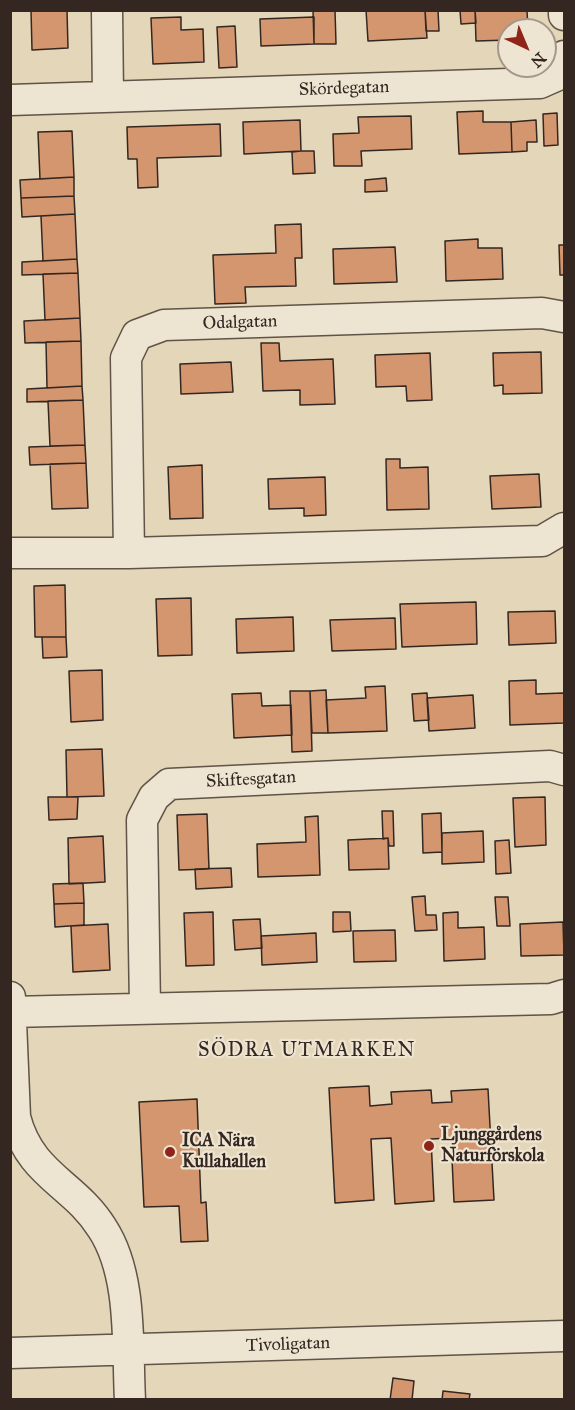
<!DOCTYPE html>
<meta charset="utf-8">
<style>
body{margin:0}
#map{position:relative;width:575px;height:1410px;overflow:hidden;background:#e4d6b8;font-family:"IM FELL Great Primer",serif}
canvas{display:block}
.frame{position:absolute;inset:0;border:12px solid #342721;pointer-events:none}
.north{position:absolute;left:497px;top:18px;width:60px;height:60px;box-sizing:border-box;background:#ede4d1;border:2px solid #a3988b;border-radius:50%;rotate:136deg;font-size:16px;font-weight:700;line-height:24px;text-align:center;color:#342721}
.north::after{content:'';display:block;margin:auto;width:21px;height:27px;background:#8f2418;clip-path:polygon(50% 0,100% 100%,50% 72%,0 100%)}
</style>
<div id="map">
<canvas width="575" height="1410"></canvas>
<div class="frame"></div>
<div class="north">N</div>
</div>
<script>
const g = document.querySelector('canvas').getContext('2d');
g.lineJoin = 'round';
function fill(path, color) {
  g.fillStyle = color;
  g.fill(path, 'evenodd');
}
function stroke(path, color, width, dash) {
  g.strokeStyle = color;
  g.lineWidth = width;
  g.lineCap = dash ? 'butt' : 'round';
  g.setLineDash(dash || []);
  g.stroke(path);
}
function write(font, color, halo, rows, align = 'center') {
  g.font = font + ' "IM FELL Great Primer",serif';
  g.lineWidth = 4.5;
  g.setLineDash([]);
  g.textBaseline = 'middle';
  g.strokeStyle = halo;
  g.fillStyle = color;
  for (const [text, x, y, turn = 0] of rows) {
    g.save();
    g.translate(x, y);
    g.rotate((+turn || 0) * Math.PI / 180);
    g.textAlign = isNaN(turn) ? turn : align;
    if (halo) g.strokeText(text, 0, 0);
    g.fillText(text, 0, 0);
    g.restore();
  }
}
const building = new Path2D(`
 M31,10H67L68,48L32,50Z
 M313,10H335L336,44H314Z
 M366,10H425L427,38L368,41Z
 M425,10H438L439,31H426Z
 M460,10H475L476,23L461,24Z
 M475,10H527L528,30H509V40L476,41Z
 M181,17V30L203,29L204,62L153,64L151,18Z
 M314,17V44L261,46L260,19Z
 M235,26L237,67L219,68L217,27Z
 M483,111V122H511L512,152L459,154L457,112Z
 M557,113L558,145L544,146L543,114Z
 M411,116L412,149L361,151L362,166H334L333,134L359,133L358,117Z
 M300,120L301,151L244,154L243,122Z
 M536,120L537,142H527V151L512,152L511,122Z
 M220,124L221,156L157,158L158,187L138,188L137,159H128L127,127Z
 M72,131L74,177L40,179L38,132Z
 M301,151H314L315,173L293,174L292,152Z
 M74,177V196L21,198L20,180Z
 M386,178L387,191L365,192V180Z
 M74,196L75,214L22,217L21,198Z
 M75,214L77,259L43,261L41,216Z
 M301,224L302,258H295L296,286L245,287L246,303L215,304L213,255L276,253L275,225Z
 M478,239V248H502L503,279L446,281L445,241Z
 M559,245H564V275H560Z
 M395,247L397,282L334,284L333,249Z
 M77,259L78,273L22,275V262Z
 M78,273L80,318L45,320L43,274Z
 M80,318L81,341L25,343L24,321Z
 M81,341L82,386L47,388L46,342Z
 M261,343H279L280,361L333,359L335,404L300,405V390L263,391Z
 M541,352L542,393L503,394V385L494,386L493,353Z
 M430,353L432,400L407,401L406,386L376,387L375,355Z
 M231,362L233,392L181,394L180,364Z
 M82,386L83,400L27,402V389Z
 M83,400L85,445L50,446L48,401Z
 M85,445L86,463L30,465L29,447Z
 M386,459H400V468L428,467L429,509L387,510Z
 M86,463L88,508L52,509L50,464Z
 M202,465L203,518L170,519L168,467Z
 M539,474L541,507L492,509L490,476Z
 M325,477L326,515L304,516V508L269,509L268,479Z
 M65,585L66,637H35L34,586Z
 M191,598L192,655L158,656L156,599Z
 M476,602L477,644L402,647L400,604Z
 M555,611L556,643L509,645L508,612Z
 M293,617L294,651L237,653L236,619Z
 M395,618L396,649L332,651L330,620Z
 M42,637H66L67,657L43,658Z
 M102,670L103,720L71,722L69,671Z
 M536,680V694L564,693V723L510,725L509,681Z
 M385,686L387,731L328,733L326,700L366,698L365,687Z
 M326,690L328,733H312L310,691Z
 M290,691H310L312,751L292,752Z
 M261,693L262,706L291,705L292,735L234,738L232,694Z
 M427,693L429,720L414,721L412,694Z
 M473,695L475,728L429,731L427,698Z
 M102,749L104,796L67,797L66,750Z
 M48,797H78L77,819L49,820Z
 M545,797L546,845L515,847L513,798Z
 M382,811H393L394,846H389L388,838L383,839Z
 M441,813L442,852L423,853L422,814Z
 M207,814L209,869L179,870L177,815Z
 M318,816L320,875L258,877L257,844L306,842L305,817Z
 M483,831L484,862L442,864V833Z
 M103,836L105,882L69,884L68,838Z
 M388,838L389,869L349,870L348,840Z
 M509,840L511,873L496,874L495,841Z
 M231,868L232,887L196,889L195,869Z
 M83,883L84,903L54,904L53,884Z
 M425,896L426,915H436L437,930L415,931L412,897Z
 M495,897H508L510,926H497Z
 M84,903V925L55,927L54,904Z
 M213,912L214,965L186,966L184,913Z
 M333,912H350L351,931L333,932Z
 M458,912V928L484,927L485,959L444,961L443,913Z
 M260,919L262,948L235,950L233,920Z
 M563,922L564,955L521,956L520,924Z
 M108,924L110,970L73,972L71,926Z
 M395,930L396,961L354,962L353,931Z
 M316,933L317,962L262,965L261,936Z
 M369,1086L370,1106L392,1104L391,1092L431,1090L432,1103L452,1102L451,1091L488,1089L494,1200L454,1202L451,1138L431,1139L434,1201L395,1204L391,1138L371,1139L374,1200L335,1203L329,1088Z
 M197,1099L201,1203L206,1202L208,1241L181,1242L179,1206L144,1207L139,1102Z
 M393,1378L414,1381L412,1400H390Z
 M443,1391L470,1394L469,1400H442Z`);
fill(building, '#d4966f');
stroke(building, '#342721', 1.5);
const minor = new Path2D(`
 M107,10L108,96
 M564,10V15
 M10,100L540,83L558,75L564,56
 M10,553H129L542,541L564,528
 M129,553L126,358L137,335L164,325L542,313L564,317
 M10,997L15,1117C30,1176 74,1183 102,1228C133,1275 127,1346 130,1400
 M145,1008L142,820L154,797L169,784L550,766L564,770
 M11,1012L551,999L564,995
 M10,1353L564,1336`);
stroke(minor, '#605347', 33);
stroke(minor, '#ede4d1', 30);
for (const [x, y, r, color] of [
 [429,1146,6,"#8f2418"],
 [170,1152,6,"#8f2418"]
]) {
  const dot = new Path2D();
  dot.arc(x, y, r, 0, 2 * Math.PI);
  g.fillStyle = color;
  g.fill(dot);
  stroke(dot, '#ede4d1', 2);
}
write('18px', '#342721', '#ede4d1', [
 ["Skördegatan",344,89,-2],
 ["Odalgatan",240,323,-2],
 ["Skiftesgatan",251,780,-3],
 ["Tivoligatan",288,1345,-2]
]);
write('bold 18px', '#342721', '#ede4d1', [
 ["Ljunggårdens",441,1136],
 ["Naturförskola",441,1157],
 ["ICA Nära",182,1142],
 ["Kullahallen",182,1163]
], 'left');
g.letterSpacing = '1.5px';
write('20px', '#342721', '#ede4d1', [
 ["SÖDRA UTMARKEN",307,1051]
]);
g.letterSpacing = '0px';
</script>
